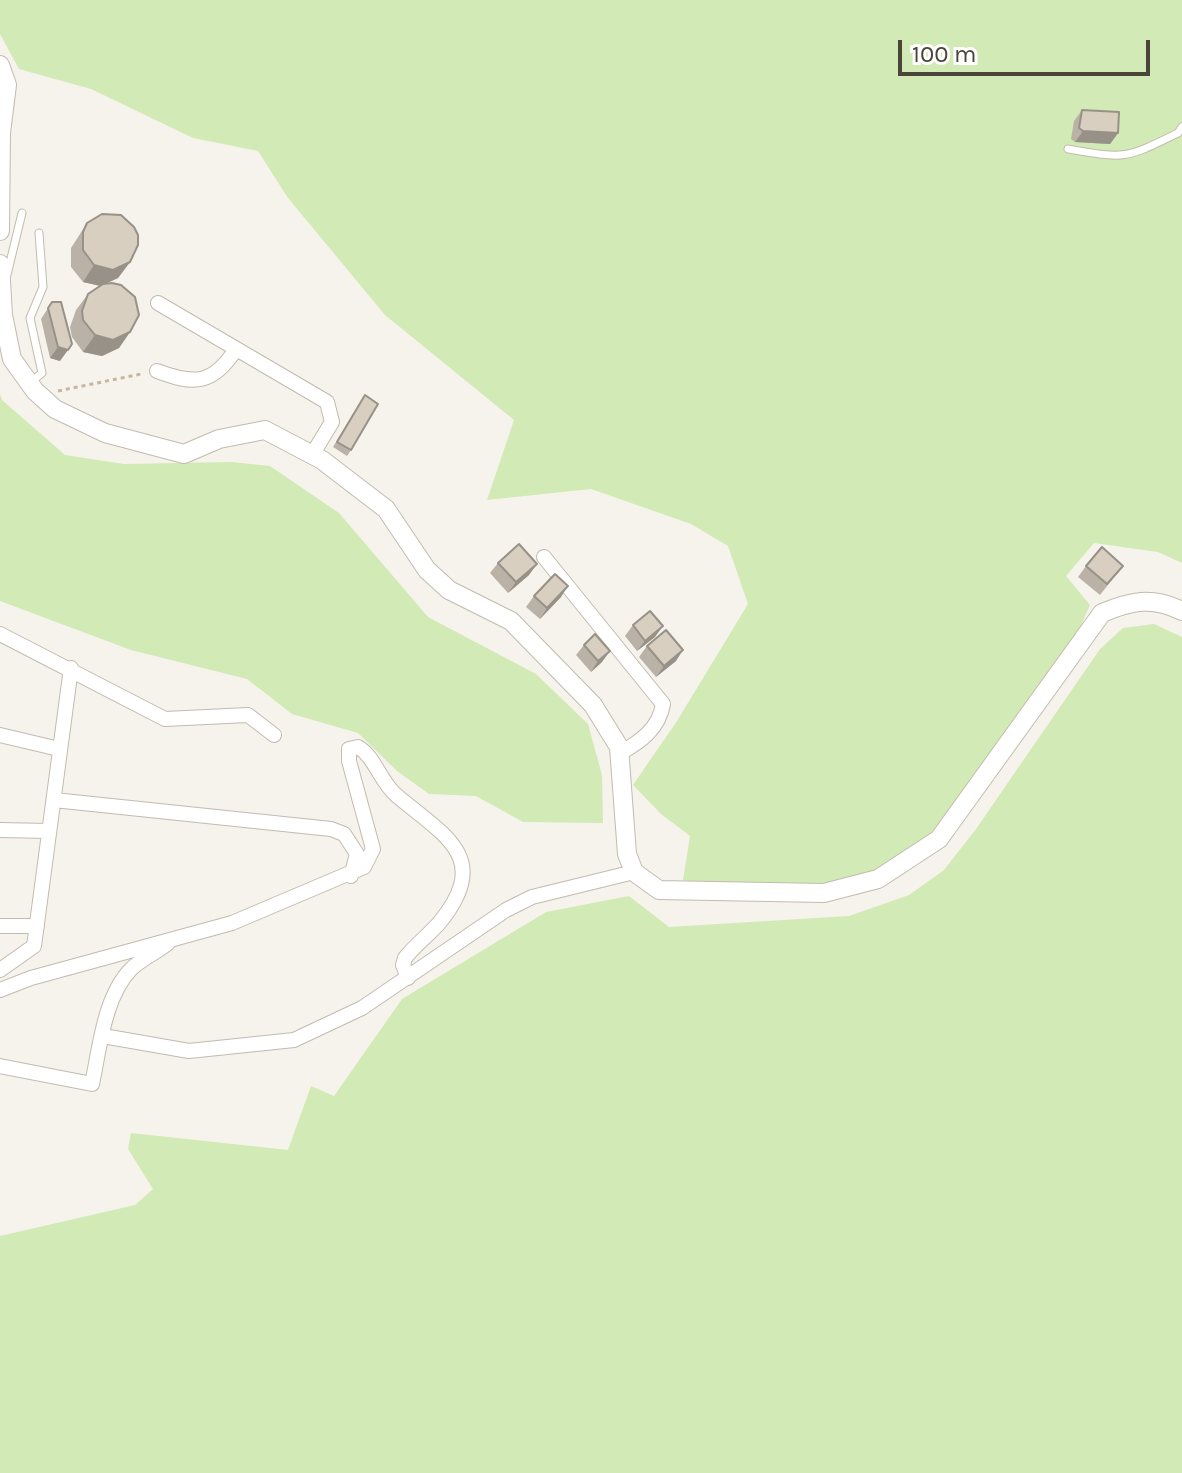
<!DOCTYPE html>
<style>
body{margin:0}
#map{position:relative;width:1182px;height:1473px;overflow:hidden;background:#f6f3ec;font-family:Karla,sans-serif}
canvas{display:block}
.scale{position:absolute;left:898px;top:40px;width:252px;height:36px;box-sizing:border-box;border:4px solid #4b4439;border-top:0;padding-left:10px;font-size:24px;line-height:28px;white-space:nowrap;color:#4b4439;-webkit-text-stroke:6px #fff;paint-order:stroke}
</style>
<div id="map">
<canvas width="1182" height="1473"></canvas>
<div class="scale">100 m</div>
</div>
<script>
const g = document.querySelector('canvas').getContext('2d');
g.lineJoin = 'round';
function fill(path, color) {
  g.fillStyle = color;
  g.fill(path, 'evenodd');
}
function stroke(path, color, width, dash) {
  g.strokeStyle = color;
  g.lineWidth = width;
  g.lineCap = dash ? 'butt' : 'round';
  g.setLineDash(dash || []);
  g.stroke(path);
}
fill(new Path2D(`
 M0,0H1182V563L1158,552L1094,543L1066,576L1090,605L1075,639L934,842L888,873L788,896L683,880L690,836L661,814L633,785L677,721L748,604L728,546L691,524L591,489L487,500L514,420L385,315L288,198L258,151L193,138L91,89L19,69L0,34Z
 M0,394L2,400L65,455L124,464L232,462L270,466L339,513L428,617L536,674L588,724L602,775L603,823L523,822L476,796L429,794L397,771L358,733L292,714L247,679L131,650L0,601Z
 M1154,624L1182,637V1473H0V1236L135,1205L153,1189L128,1149L131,1133L288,1150L311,1086L334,1096L402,999L546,912L629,896L669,927L849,916L909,895L944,870L976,829L1100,649L1123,628Z`), '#d2eab5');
const service = new Path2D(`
 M1068,149C1126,159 1125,159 1178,133L1182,127
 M6,279L22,213
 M31,382L42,373L30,318L43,287L39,233`);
const minor = new Path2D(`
 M158,303L327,402L332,422L312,455
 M157,371C194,385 213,385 236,349
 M544,557L663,704C659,729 640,742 620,753
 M0,634L165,719L248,715L274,735
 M0,735L59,749
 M54,800L331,829L344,834L357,854L351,876
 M0,830L49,831
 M0,926H37
 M0,970L34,946L71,668
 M0,990L31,978L232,923L364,867L373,849L349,761V749L358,747C375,757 380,781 396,795C443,835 493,857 440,922C429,935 415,945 405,958L403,965L408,978
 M103,1036L189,1051L294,1040L362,1008L506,910L532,897L634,872
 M0,1066L92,1084C100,1047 104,997 131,969C141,959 157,952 168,943`);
const tertiary = new Path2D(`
 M0,65L7,85L1,133L0,231
 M0,264L3,315L12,359L35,391L55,409L105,433L184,454L219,439L265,430L322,460L386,509L427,570L449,590L511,621L593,705L619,747L627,854L634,872L659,890L824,893L878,879L939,839L1102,613C1131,601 1152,596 1182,611`);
stroke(service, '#c2bbae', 9);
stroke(minor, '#c2bbae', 16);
stroke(tertiary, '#c2bbae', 20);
stroke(new Path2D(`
 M58,391L141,374`), '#c4b79f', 3, [4, 4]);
stroke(service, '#fff', 7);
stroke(minor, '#fff', 14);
stroke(tertiary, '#fff', 18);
fill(new Path2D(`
 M1082,110L1118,133L1110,144L1075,142L1071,139L1074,121Z
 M87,223L130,262L118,278L107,283L130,332L119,348L102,356L83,352L72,337L70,327L76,310L88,294L100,286L83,282L71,267V248Z
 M52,302L60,361L50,358L41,319Z
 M361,401L351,450L347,456L333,447Z
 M498,563L529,575L508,593L490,573Z
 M1086,566H1123L1100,595L1078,577Z
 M534,596L561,597L540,619L526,607Z
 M633,625L655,637L637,651L625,636Z
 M584,645L602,662L591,672L576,655Z
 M647,646L676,661L656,677L639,657Z`), '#bab2a6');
fill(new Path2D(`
 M1083,131L1118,133L1110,144L1075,142Z
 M130,262L118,278L101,286L83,282L94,265Z
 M130,332L119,348L102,356L83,352L95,335Z
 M58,347L68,350L60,361L50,358Z
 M537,564L529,575L508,593L516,582Z
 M568,586L561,597L540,619L547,608Z
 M663,626L655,637L637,651L645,641Z
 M683,650L676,661L656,677L664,666Z
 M610,651L602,662L591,672L598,661Z`), '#979187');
const building = new Path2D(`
 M1082,110L1119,112L1118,133L1083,131L1079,128Z
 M102,214L121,215L134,227L138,235V245L130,262L113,270L94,265L83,250V232L87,223Z
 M112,283L121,285L135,297L139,315L130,332L113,340L95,335L83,320L82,311L88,294L103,284Z
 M52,302H61L72,344L68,350L58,347L48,308Z
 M365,395L378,404L351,450L337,442Z
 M519,544L537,564L516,582L498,563Z
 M1102,547L1123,566L1107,584L1086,566Z
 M555,574L568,586L547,608L534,596Z
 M650,611L663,626L645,641L633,625Z
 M666,630L683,650L664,666L647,646Z
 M595,634L610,651L598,661L584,645Z`);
fill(building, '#d8cfc1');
stroke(building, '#979187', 2);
</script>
